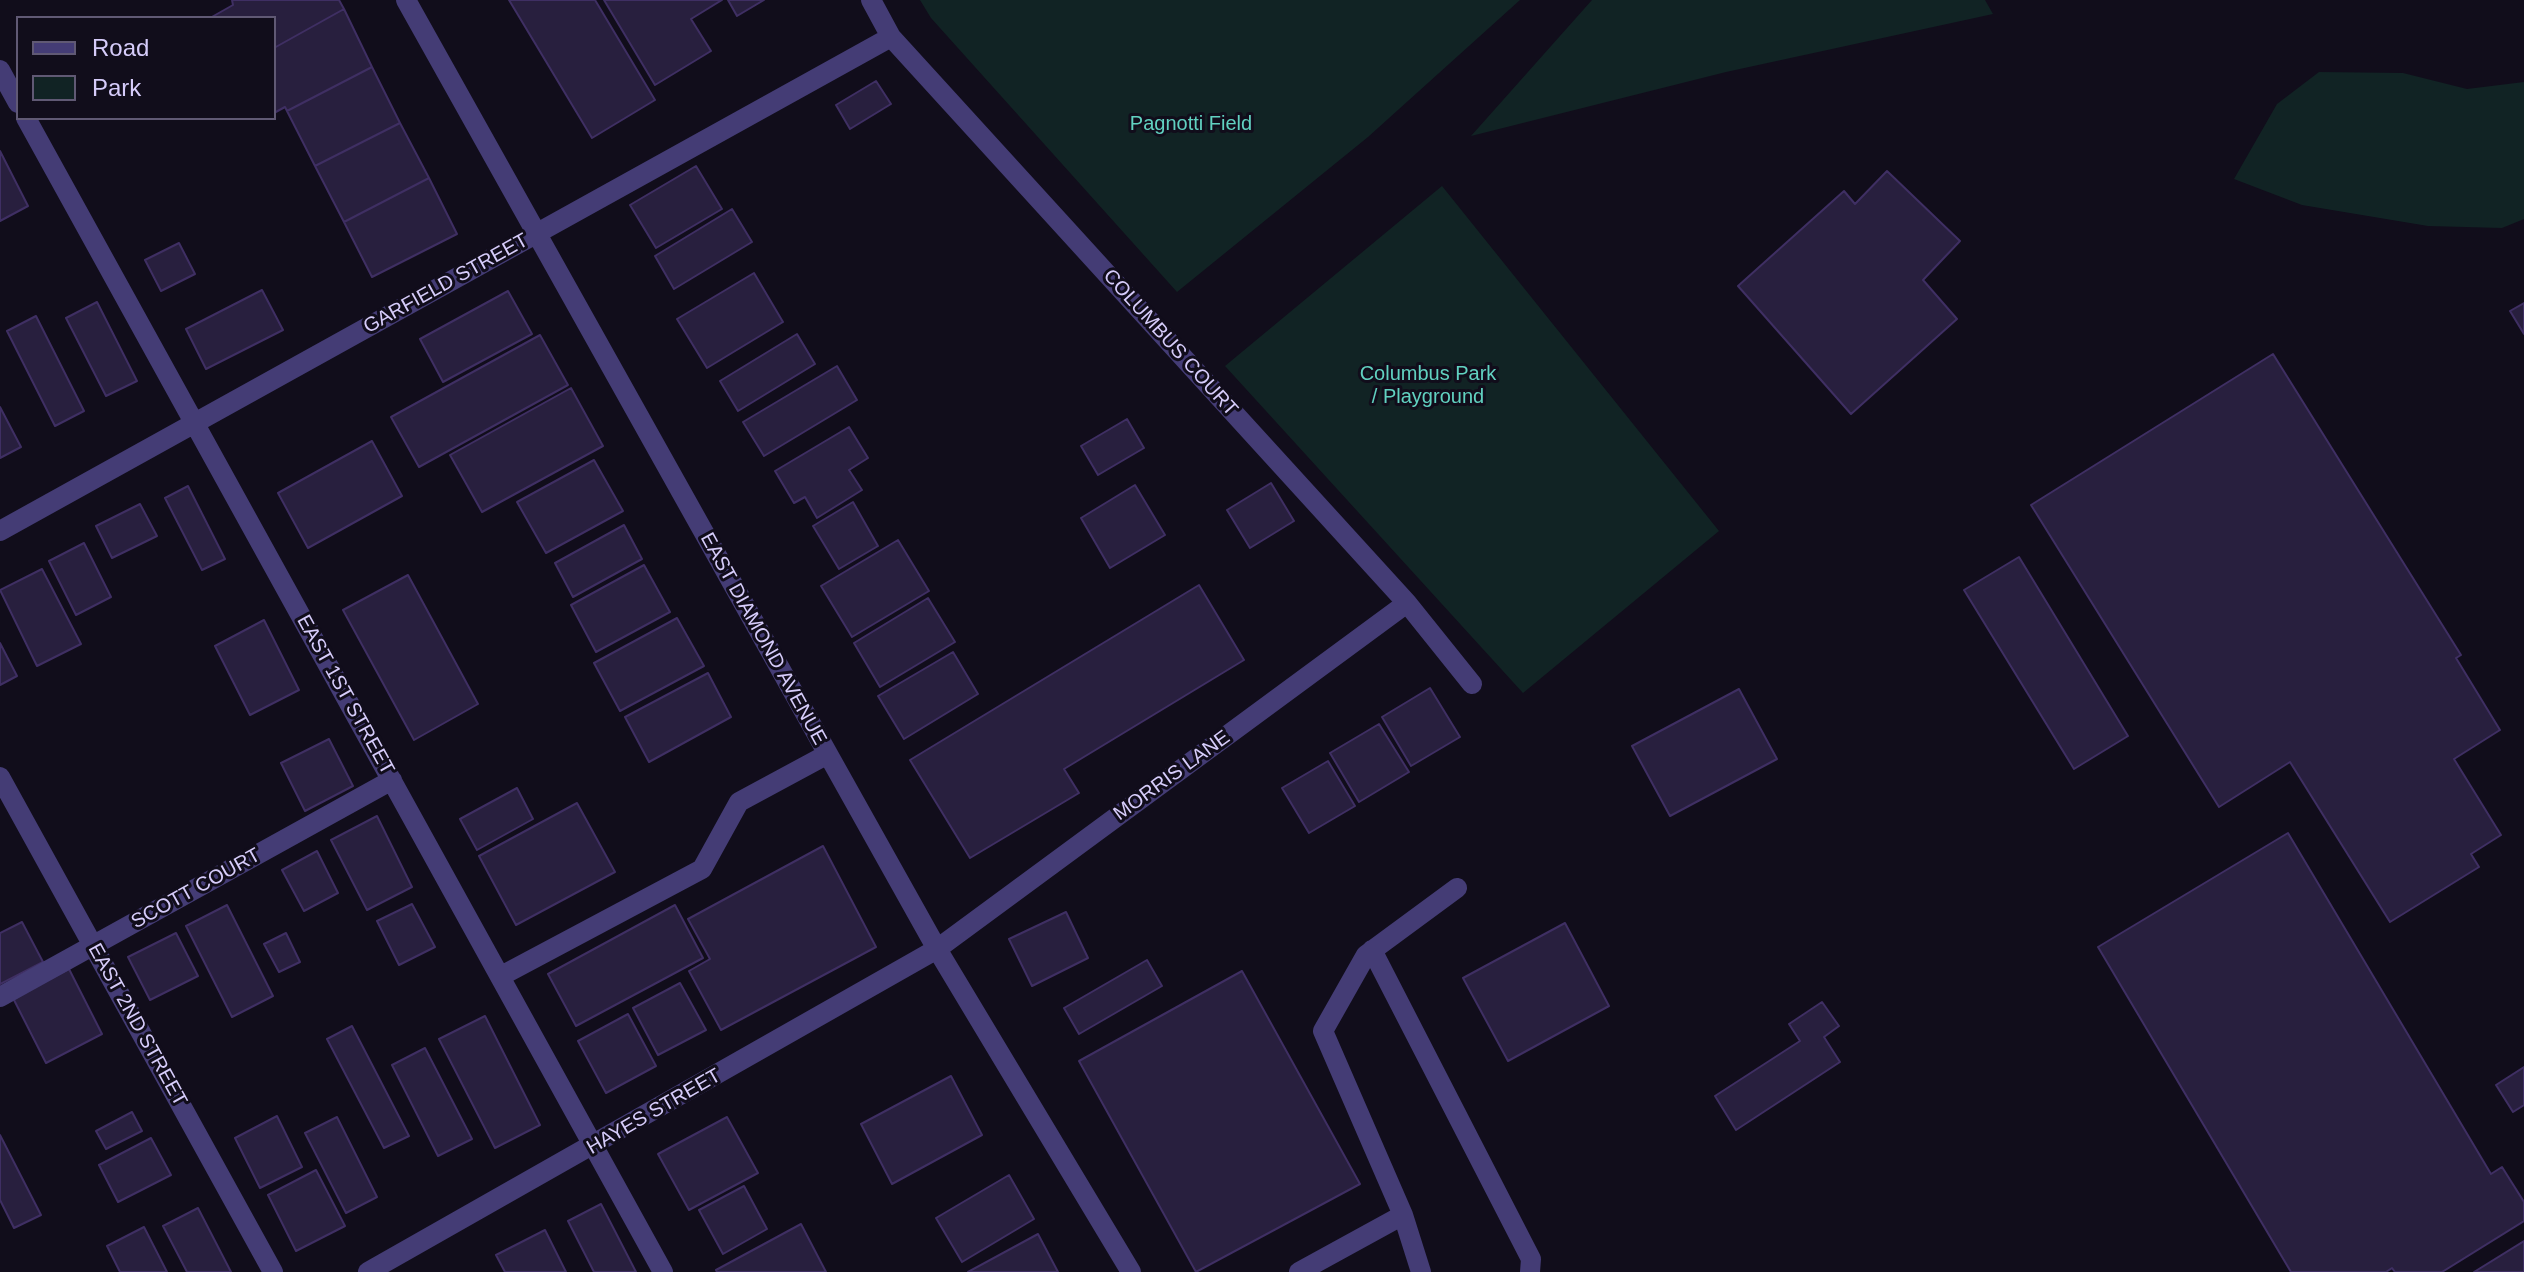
<!DOCTYPE html>
<style>
body{margin:0}
#map{position:relative;width:2524px;height:1272px;overflow:hidden;background:#110d1b;font-family:Arial,sans-serif}
canvas{display:block}
.legend{position:absolute;left:16px;top:16px;width:260px;height:104px;box-sizing:border-box;background:#110d1b;border:2px solid #605974;margin:0;padding:10px 14px;list-style:none;font-size:24px;color:#d6ccfa}
.legend li{display:flex;align-items:center;gap:16px;height:40px}
.legend b{width:40px;border:2px solid #605974}
</style>
<div id="map">
<canvas width="2524" height="1272"></canvas>
<ul class="legend">
<li><b style="height:10px;background:#443c75"></b>Road</li>
<li><b style="height:22px;background:#112324"></b>Park</li>
</ul>
</div>
<script>
const g = document.querySelector('canvas').getContext('2d');
g.lineJoin = 'round';
function fill(path, color) {
  g.fillStyle = color;
  g.fill(path, 'evenodd');
}
function stroke(path, color, width, dash) {
  g.strokeStyle = color;
  g.lineWidth = width;
  g.lineCap = dash ? 'butt' : 'round';
  g.setLineDash(dash || []);
  g.stroke(path);
}
function write(font, color, halo, rows, align = 'center') {
  g.font = font + ' Arial,sans-serif';
  g.lineWidth = 6;
  g.setLineDash([]);
  g.textBaseline = 'middle';
  g.strokeStyle = halo;
  g.fillStyle = color;
  for (const [text, x, y, turn = 0] of rows) {
    g.save();
    g.translate(x, y);
    g.rotate((+turn || 0) * Math.PI / 180);
    g.textAlign = isNaN(turn) ? turn : align;
    if (halo) g.strokeText(text, 0, 0);
    g.fillText(text, 0, 0);
    g.restore();
  }
}
fill(new Path2D(`
 M920,0H1520L1368,137L1177,292L931,18Z
 M1592,0H1985L1993,14L1726,72L1471,136Z
 M2319,72L2403,73L2467,89L2524,82V219L2502,228L2428,226L2302,205L2234,179L2277,104Z
 M1442,186L1719,531L1523,693L1225,366Z`), '#112324');
const building = new Path2D(`
 M339,0L344,9L274,48V18H210L233,5L232,0Z
 M509,0H595L655,100L592,138Z
 M604,0H722L691,19L711,51L655,85Z
 M728,0H764L737,16Z
 M344,9L372,67L287,111L285,107L274,113V48Z
 M372,67L400,123L315,166L287,111Z
 M876,81L891,104L850,129L836,105Z
 M400,123L429,178L344,222L315,166Z
 M0,151L28,206L0,221Z
 M696,166L722,209L656,248L630,205Z
 M1887,171L1960,241L1923,280L1957,319L1851,414L1738,286L1844,191L1855,204Z
 M429,178L457,234L372,277L344,222Z
 M732,209L752,242L674,289L655,256Z
 M179,243L195,274L161,291L145,260Z
 M754,273L783,322L707,368L677,319Z
 M262,290L283,330L206,369L186,329Z
 M508,291L532,334L443,382L420,339Z
 M97,302L137,381L106,396L66,318Z
 M2524,303V334L2510,311Z
 M36,316L84,411L55,426L7,331Z
 M797,334L815,364L738,411L720,381Z
 M540,335L568,385L419,467L391,417Z
 M2273,354L2461,655L2456,658L2500,730L2454,759L2501,835L2471,854L2479,867L2390,922L2290,762L2219,807L2031,505Z
 M837,366L857,400L764,456L743,422Z
 M571,388L603,446L482,512L450,455Z
 M0,407L21,447L0,458Z
 M1127,419L1144,448L1098,475L1081,446Z
 M849,427L868,458L849,470L862,490L817,518L805,497L794,503L775,471Z
 M372,441L402,496L308,548L278,493Z
 M594,460L623,511L546,553L517,502Z
 M1271,483L1294,521L1250,548L1227,510Z
 M1135,485L1165,535L1110,568L1081,518Z
 M188,486L225,559L202,570L165,498Z
 M853,502L878,546L839,569L813,526Z
 M140,504L157,536L112,558L96,526Z
 M624,525L642,559L573,597L555,563Z
 M898,540L929,591L852,637L821,586Z
 M84,543L111,597L76,615L49,561Z
 M2019,557L2128,736L2074,769L1964,590Z
 M644,565L670,612L596,652L571,605Z
 M42,569L81,644L37,666L0,590Z
 M408,575L478,704L414,740L343,610Z
 M1199,585L1244,660L1064,769L1079,793L970,858L910,760Z
 M928,598L955,642L880,687L854,643Z
 M677,618L704,666L620,711L594,663Z
 M264,620L299,690L250,715L215,646Z
 M0,643L17,676L0,685Z
 M953,652L978,694L904,739L878,696Z
 M708,673L731,717L649,762L625,717Z
 M1430,688L1460,737L1411,766L1382,717Z
 M1739,689L1777,759L1670,816L1632,746Z
 M1379,724L1409,772L1359,802L1330,753Z
 M329,739L353,786L305,811L281,763Z
 M1328,761L1355,806L1309,833L1282,788Z
 M517,788L533,819L477,850L460,819Z
 M577,803L615,872L516,925L479,856Z
 M377,816L412,887L367,910L331,840Z
 M2288,833L2491,1174L2502,1167L2524,1202V1221L2442,1272H2395L2392,1268L2386,1272H2291L2098,947Z
 M823,846L876,947L721,1030L689,971L710,959L688,919Z
 M317,851L338,893L304,911L282,870Z
 M412,904L435,947L399,965L377,921Z
 M227,905L273,996L232,1017L186,926Z
 M675,905L703,958L576,1026L548,974Z
 M1066,912L1088,958L1032,986L1009,939Z
 M22,922L43,962L0,984V933Z
 M1565,923L1609,1006L1508,1061L1463,978Z
 M176,933L198,976L150,1000L128,957Z
 M286,933L300,962L279,972L264,944Z
 M1147,960L1162,986L1079,1034L1064,1008Z
 M69,969L102,1034L46,1063L13,998Z
 M1242,971L1360,1184L1196,1272L1079,1061Z
 M680,983L706,1030L658,1055L633,1008Z
 M1822,1002L1839,1026L1824,1037L1840,1062L1736,1130L1715,1096L1800,1041L1789,1024Z
 M628,1014L656,1066L606,1093L578,1041Z
 M485,1016L540,1125L495,1148L439,1039Z
 M352,1026L409,1136L384,1148L327,1039Z
 M425,1048L472,1139L438,1156L392,1065Z
 M2524,1067V1105L2513,1112L2496,1085Z
 M951,1076L982,1135L892,1184L861,1124Z
 M132,1112L142,1131L106,1149L96,1131Z
 M277,1116L302,1167L260,1188L235,1138Z
 M337,1117L377,1197L346,1213L305,1133Z
 M727,1117L758,1173L689,1210L658,1154Z
 M0,1135L41,1215L14,1228L0,1200Z
 M151,1138L171,1175L118,1202L99,1165Z
 M316,1170L345,1226L296,1251L268,1195Z
 M1009,1175L1034,1219L962,1262L936,1218Z
 M744,1186L767,1229L723,1254L699,1210Z
 M601,1204L636,1272H594L568,1221Z
 M198,1208L231,1272H187L163,1226Z
 M801,1224L826,1272H717L716,1270Z
 M144,1227L167,1272H120L107,1246Z
 M545,1230L566,1272H505L496,1255Z
 M1038,1234L1058,1272H968Z
 M2524,1241V1272H2474Z`);
fill(building, '#281f3e');
stroke(building, '#3f2f63', 2);
stroke(new Path2D(`
 M406,0L937,949L1131,1272
 M871,0L891,37L1407,603L1472,684
 M0,70L18,103
 M26,118L663,1272
 M0,531L891,37
 M0,777L273,1272
 M1372,950L1531,1259L1530,1272
 M501,976L702,869L739,802L828,754
 M0,997L392,780
 M368,1272L937,949L1407,603
 M1299,1272L1403,1215
 M1421,1272L1403,1215L1323,1031L1366,955L1457,888`), '#443c75', 20);
write('20px', '#61d1c0', '#110d1b', [
 ["Pagnotti Field",1191,124],
 ["Columbus Park",1428,374],
 ["/ Playground",1428,397]
]);
write('20px', '#d6ccfa', '#110d1b', [
 ["GARFIELD STREET",446,284,-29],
 ["COLUMBUS COURT",1170,343,48],
 ["EAST DIAMOND AVENUE",763,639,61],
 ["EAST 1ST STREET",345,695,61],
 ["MORRIS LANE",1172,776,-36],
 ["SCOTT COURT",196,889,-29],
 ["EAST 2ND STREET",137,1025,61],
 ["HAYES STREET",654,1112,-30]
]);
</script>
